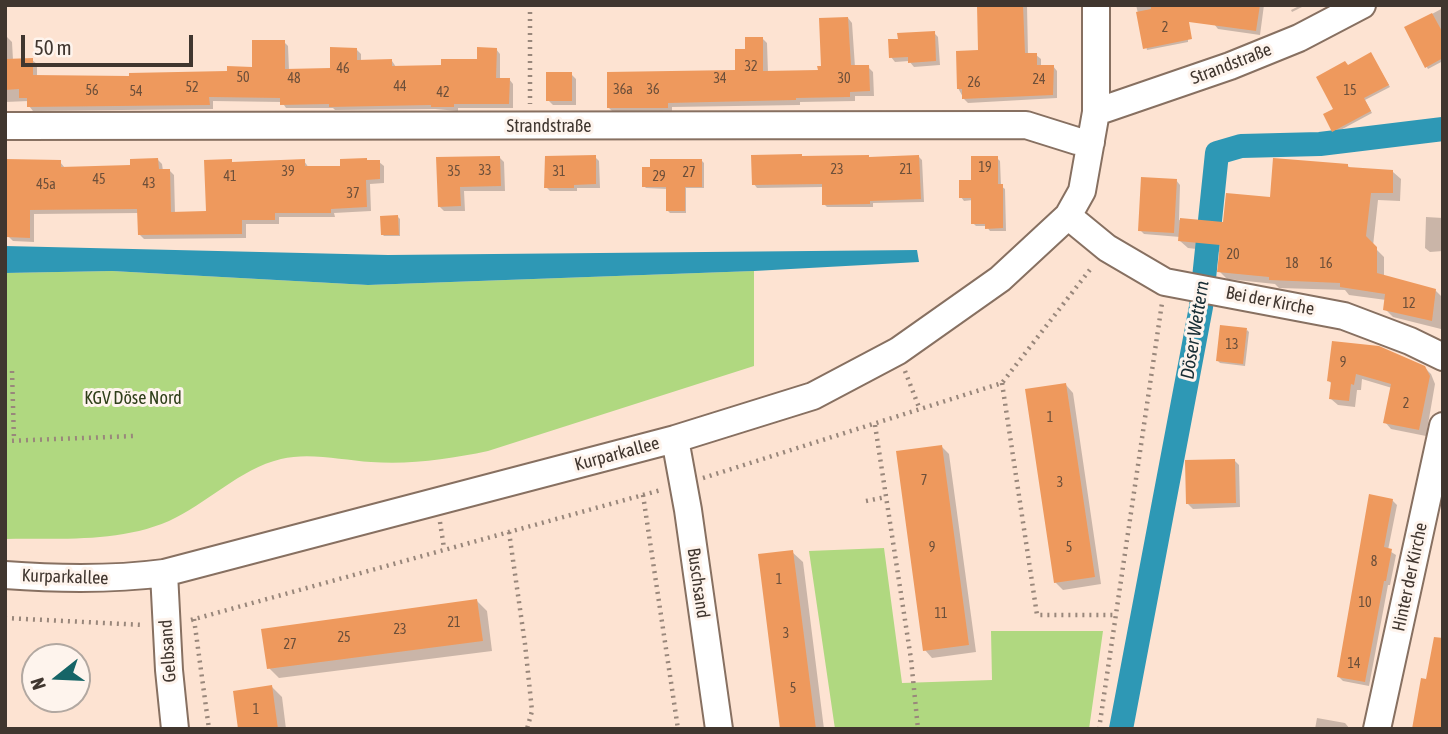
<!DOCTYPE html>
<meta charset="utf-8">
<style>
body{margin:0}
#map{position:relative;width:1448px;height:734px;overflow:hidden;background:#fde3d2;font-family:"Asap Condensed",sans-serif}
canvas{display:block}
.frame{position:absolute;inset:0;border:7px solid #40362f;pointer-events:none}
.north{position:absolute;left:21px;top:643px;width:70px;height:70px;box-sizing:border-box;background:#fef4ed;border:2px solid #b2a8a1;border-radius:50%;rotate:252deg;font-size:19px;font-weight:700;line-height:28px;text-align:center;color:#40362f}
.north::after{content:'';display:block;margin:auto;width:24px;height:32px;background:#166567;clip-path:polygon(50% 0,100% 100%,50% 72%,0 100%)}
.scale{position:absolute;left:21px;top:35px;width:172px;height:32px;box-sizing:border-box;border:4px solid #40362f;border-top:0;padding-left:9px;font-size:21px;line-height:24px;white-space:nowrap;color:#40362f;-webkit-text-stroke:5px #fef4ed;paint-order:stroke}
</style>
<div id="map">
<canvas width="1448" height="734"></canvas>
<div class="frame"></div>
<div class="north">N</div>
<div class="scale">50 m</div>
</div>
<script>
const g = document.querySelector('canvas').getContext('2d');
g.lineJoin = 'round';
function fill(path, color) {
  g.fillStyle = color;
  g.fill(path, 'evenodd');
}
function stroke(path, color, width, dash) {
  g.strokeStyle = color;
  g.lineWidth = width;
  g.lineCap = dash ? 'butt' : 'round';
  g.setLineDash(dash || []);
  g.stroke(path);
}
function write(font, color, halo, rows, align = 'center') {
  g.font = font + ' "Asap Condensed",sans-serif';
  g.lineWidth = 6;
  g.setLineDash([]);
  g.textBaseline = 'middle';
  g.strokeStyle = halo;
  g.fillStyle = color;
  for (const [text, x, y, turn = 0] of rows) {
    g.save();
    g.translate(x, y);
    g.rotate((+turn || 0) * Math.PI / 180);
    g.textAlign = isNaN(turn) ? turn : align;
    if (halo) g.strokeText(text, 0, 0);
    g.fillText(text, 0, 0);
    g.restore();
  }
}
fill(new Path2D(`
 M112,271L368,285L754,271V366L488,451C450,459 410,465 371,462C342,460 309,452 281,459C239,469 207,504 169,521C118,543 60,538 5,539V273Z
 M884,548L902,683L992,680L991,631H1103L1089,729H835L809,551Z`), '#b0d880');
fill(new Path2D(`
 M5,246L388,255L917,250L919,262L754,271L368,285L112,271L5,273Z`), '#2e98b5');
fill(new Path2D(`
 M978,5H1027L1028,55H1036L1041,59V67L1053,66L1057,71V98L968,103L964,99L958,88L980,51Z
 M1136,5H1188V42L1147,50Z
 M1217,5H1264L1260,35L1218,29L1214,24Z
 M1301,5H1306L1292,12L1291,10Z
 M1443,8V61L1428,69L1406,28Z
 M848,18L852,23L855,67H868L873,72L874,96H855V101L800,102V105L672,107V112L614,113L609,108L737,71L747,51L762,38L767,43L768,73L819,72Z
 M934,33L938,37L940,65L914,67L909,61L895,62L891,57Z
 M7,37L12,42L13,60H32L37,64V77H130L229,72L254,68L284,42L288,46L289,70H332L356,49L361,54V62L392,61L396,67H443L478,61L496,49L500,54V79H509L513,84V108H458V111L435,109L335,110L333,108H286L282,102L213,101V109L33,111L29,106V101L5,102V38Z
 M1371,54L1390,87L1365,100L1372,113L1335,133L1334,131L1335,110L1348,67Z
 M571,74L576,79V105H553L548,100Z
 M499,157L504,162L505,191H464L465,211H444L439,206L438,159Z
 M595,157L599,161L600,188H577V191H550L546,187Z
 M753,157H919L922,160L924,202L873,203V207H827L824,204L823,187L757,188L754,184Z
 M997,158L1000,161L1001,186L1005,189L1006,231H990L986,226H976L973,223V200L964,201L961,197Z
 M5,160L60,162L65,168L132,167L158,160L162,164L163,171L169,170L174,175L175,214L208,213L233,163L304,161L309,168H341L379,162L384,166V183L370,184L371,211L334,213L335,217H279V224H246V238L144,239L140,235L139,213L34,214V242L13,241L8,236V218H5Z
 M702,161L704,163V188H686V213H670L668,211V189L646,188L644,186Z
 M1347,165L1351,169L1393,172L1401,179L1400,201L1378,200L1373,246L1384,257V277L1435,290L1443,298L1441,329L1393,317L1385,309L1386,300L1349,295L1345,290L1279,288L1275,284L1227,279L1219,271L1221,252L1188,248L1180,241V237L1144,234L1140,230L1176,180L1180,185L1179,220L1224,224Z
 M398,217L400,219V236H384L382,234Z
 M1426,217L1443,218V251L1430,252L1425,248Z
 M1247,330L1249,332L1245,366L1220,363L1218,361Z
 M1333,343L1424,367L1431,374L1435,384L1426,436L1391,429L1385,422L1392,388L1362,379L1361,390H1357L1355,407L1338,405L1331,399L1333,385L1329,381Z
 M1066,385L1073,393L1101,584L1063,590L1055,582Z
 M941,446L949,454L976,652L932,658L925,650Z
 M1234,460L1239,465L1240,507L1193,509L1188,504Z
 M1392,500L1397,505L1388,550L1396,555L1390,585H1388L1369,686L1343,681L1338,676Z
 M792,552L803,562L824,729H782Z
 M477,601L487,611L492,651L279,678L269,668Z
 M272,687L282,697L286,729H240Z
 M1317,718L1345,723L1350,729H1315Z`), '#0003');
stroke(new Path2D(`
 M1121,729L1201,307L1217,153L1241,146L1320,144L1443,129`), '#2e98b5', 24);
fill(new Path2D(`
 M977,5H1023L1025,53H1037V65H1054L1053,95L962,99V89H957L956,51L978,50Z
 M1151,5H1260L1256,31L1189,22L1192,39L1143,49L1136,12L1151,9Z
 M1432,13L1443,33V58L1425,68L1404,27Z
 M848,17L851,65H869L870,91L850,92V97L796,98V100L668,103V108H607V72L735,70V49H745V37H763V71L818,70L817,66H821L819,18Z
 M935,31L936,61L908,63V57L889,58L888,39H898L897,33Z
 M252,40H285V69L330,68V47L357,48V60L392,59V66L441,65V59H477V47L497,48L496,78H510L509,104H454V107H431V105L329,107V104L280,105V98L209,97L210,105L27,107V98H19V89L5,90V59L33,58V75L129,76V73L227,71V66L252,67Z
 M1371,52L1389,85L1364,98L1371,111L1332,132L1323,114L1333,109L1316,77L1345,61L1348,65Z
 M546,72H572V101H546Z
 M802,154V156L869,155V157L919,155L921,199L870,201V204L822,205V184L752,185L751,155Z
 M596,155V184L574,185V188H544L545,156Z
 M500,156L501,186L460,187L461,206L438,207L436,157Z
 M971,156H998V184H1003V228L985,229V224H971V198H959V180H971Z
 M158,158L159,169H170L171,212L206,211L204,160L232,159V162L305,159V166H340V159L367,158V160H380V179L366,180L367,207L331,209V213H275V220H242V234L138,235L137,209L30,210V238L6,237L5,159L61,160V167L130,165V159Z
 M1273,158L1348,164V167L1393,170V193H1371L1366,236L1377,247V273L1436,289L1432,321L1383,310L1385,294L1340,287V283L1269,280V277L1217,272L1220,245L1178,241L1180,218L1223,222L1226,193L1270,197Z
 M650,159H702V187H685V211H666V187H642V167H650Z
 M1141,177L1177,179L1174,233L1138,231Z
 M398,215L399,235H381L380,216Z
 M1220,325L1247,328L1243,364L1216,361Z
 M1332,341L1379,346L1425,366L1430,376L1419,430L1383,423L1391,384L1356,374L1354,385L1351,384L1349,401L1329,399L1331,382L1327,381Z
 M1066,383L1095,577L1054,583L1025,389Z
 M942,445L969,645L923,651L896,451Z
 M1235,459L1236,503L1186,504L1185,460Z
 M1369,494L1393,499L1384,547L1392,549L1386,581H1384L1365,682L1337,677Z
 M793,550L814,714L816,729H780L758,554Z
 M477,599L483,641L267,669L261,629Z
 M1434,637L1443,638V729H1412L1421,678L1426,679Z
 M272,685L278,729H238L233,691Z`), '#ee995d');
const street = new Path2D(`
 M1096,112L1230,66L1299,38L1362,5
 M5,126L1026,125L1077,141L1091,142
 M1068,216L1107,248L1165,282L1344,316L1410,341L1443,357
 M675,439L688,510L719,729
 M164,573L169,670L175,729
 M5,575C59,579 111,580 164,573L675,439L813,396L898,351L1000,279L1068,216L1082,191L1096,112V5
 M1377,729L1443,426`);
stroke(street, '#877061', 30);
stroke(new Path2D(`
 M530,5V104
 M5,371H12L14,440
 M905,371L920,410
 M1002,383L1037,615H1116
 M875,425L911,659L918,729
 M5,441L134,436
 M703,478L1002,383L1092,267
 M643,495L678,729
 M866,501L886,497
 M440,522L444,548
 M509,532L525,644L532,711L527,729
 M5,618L144,625
 M194,619L209,729
 M191,620L661,490
 M1099,729L1162,303`), '#99877b', 4.5, [2, 5]);
stroke(street, '#fff', 26);
write('14px', '#6c4f3a', null, [
 ["2",1165,28],
 ["32",751,67],
 ["46",343,69],
 ["50",243,78],
 ["48",294,79],
 ["34",720,79],
 ["30",844,79],
 ["24",1039,80],
 ["26",974,83],
 ["44",400,87],
 ["52",192,88],
 ["36a",623,90],
 ["36",653,90],
 ["56",92,91],
 ["15",1350,91],
 ["54",136,92],
 ["42",443,93],
 ["19",985,168],
 ["23",837,170],
 ["21",906,170],
 ["33",485,171],
 ["39",288,172],
 ["35",454,172],
 ["31",559,172],
 ["27",689,173],
 ["41",230,177],
 ["29",659,177],
 ["45",99,180],
 ["43",149,184],
 ["45a",46,185],
 ["37",353,194],
 ["20",1233,255],
 ["18",1292,264],
 ["16",1326,264],
 ["12",1409,304],
 ["13",1232,345],
 ["9",1343,363],
 ["2",1406,404],
 ["1",1050,418],
 ["7",924,481],
 ["3",1060,483],
 ["9",932,548],
 ["5",1069,548],
 ["8",1374,562],
 ["1",779,580],
 ["10",1365,603],
 ["11",941,614],
 ["21",454,623],
 ["23",400,630],
 ["3",786,634],
 ["25",344,638],
 ["27",290,645],
 ["14",1354,664],
 ["5",793,689],
 ["1",256,710]
]);
write('18px', '#40362f', '#fef4ed', [
 ["Strandstraße",1231,64,-21],
 ["Strandstraße",549,126],
 ["Bei der Kirche",1270,301,11],
 ["Kurparkallee",617,454,-15],
 ["Kurparkallee",65,577,2],
 ["Hinter der Kirche",1410,577,-78],
 ["Buschsand",698,583,82],
 ["Gelbsand",168,651,-94]
]);
write('18px', '#2f3f1a', '#fef4ed', [
 ["KGV Döse Nord",133,398]
]);
write('italic 19px', '#172d34', '#fef4ed', [
 ["Döser Wettern",1195,330,-81]
]);
</script>
